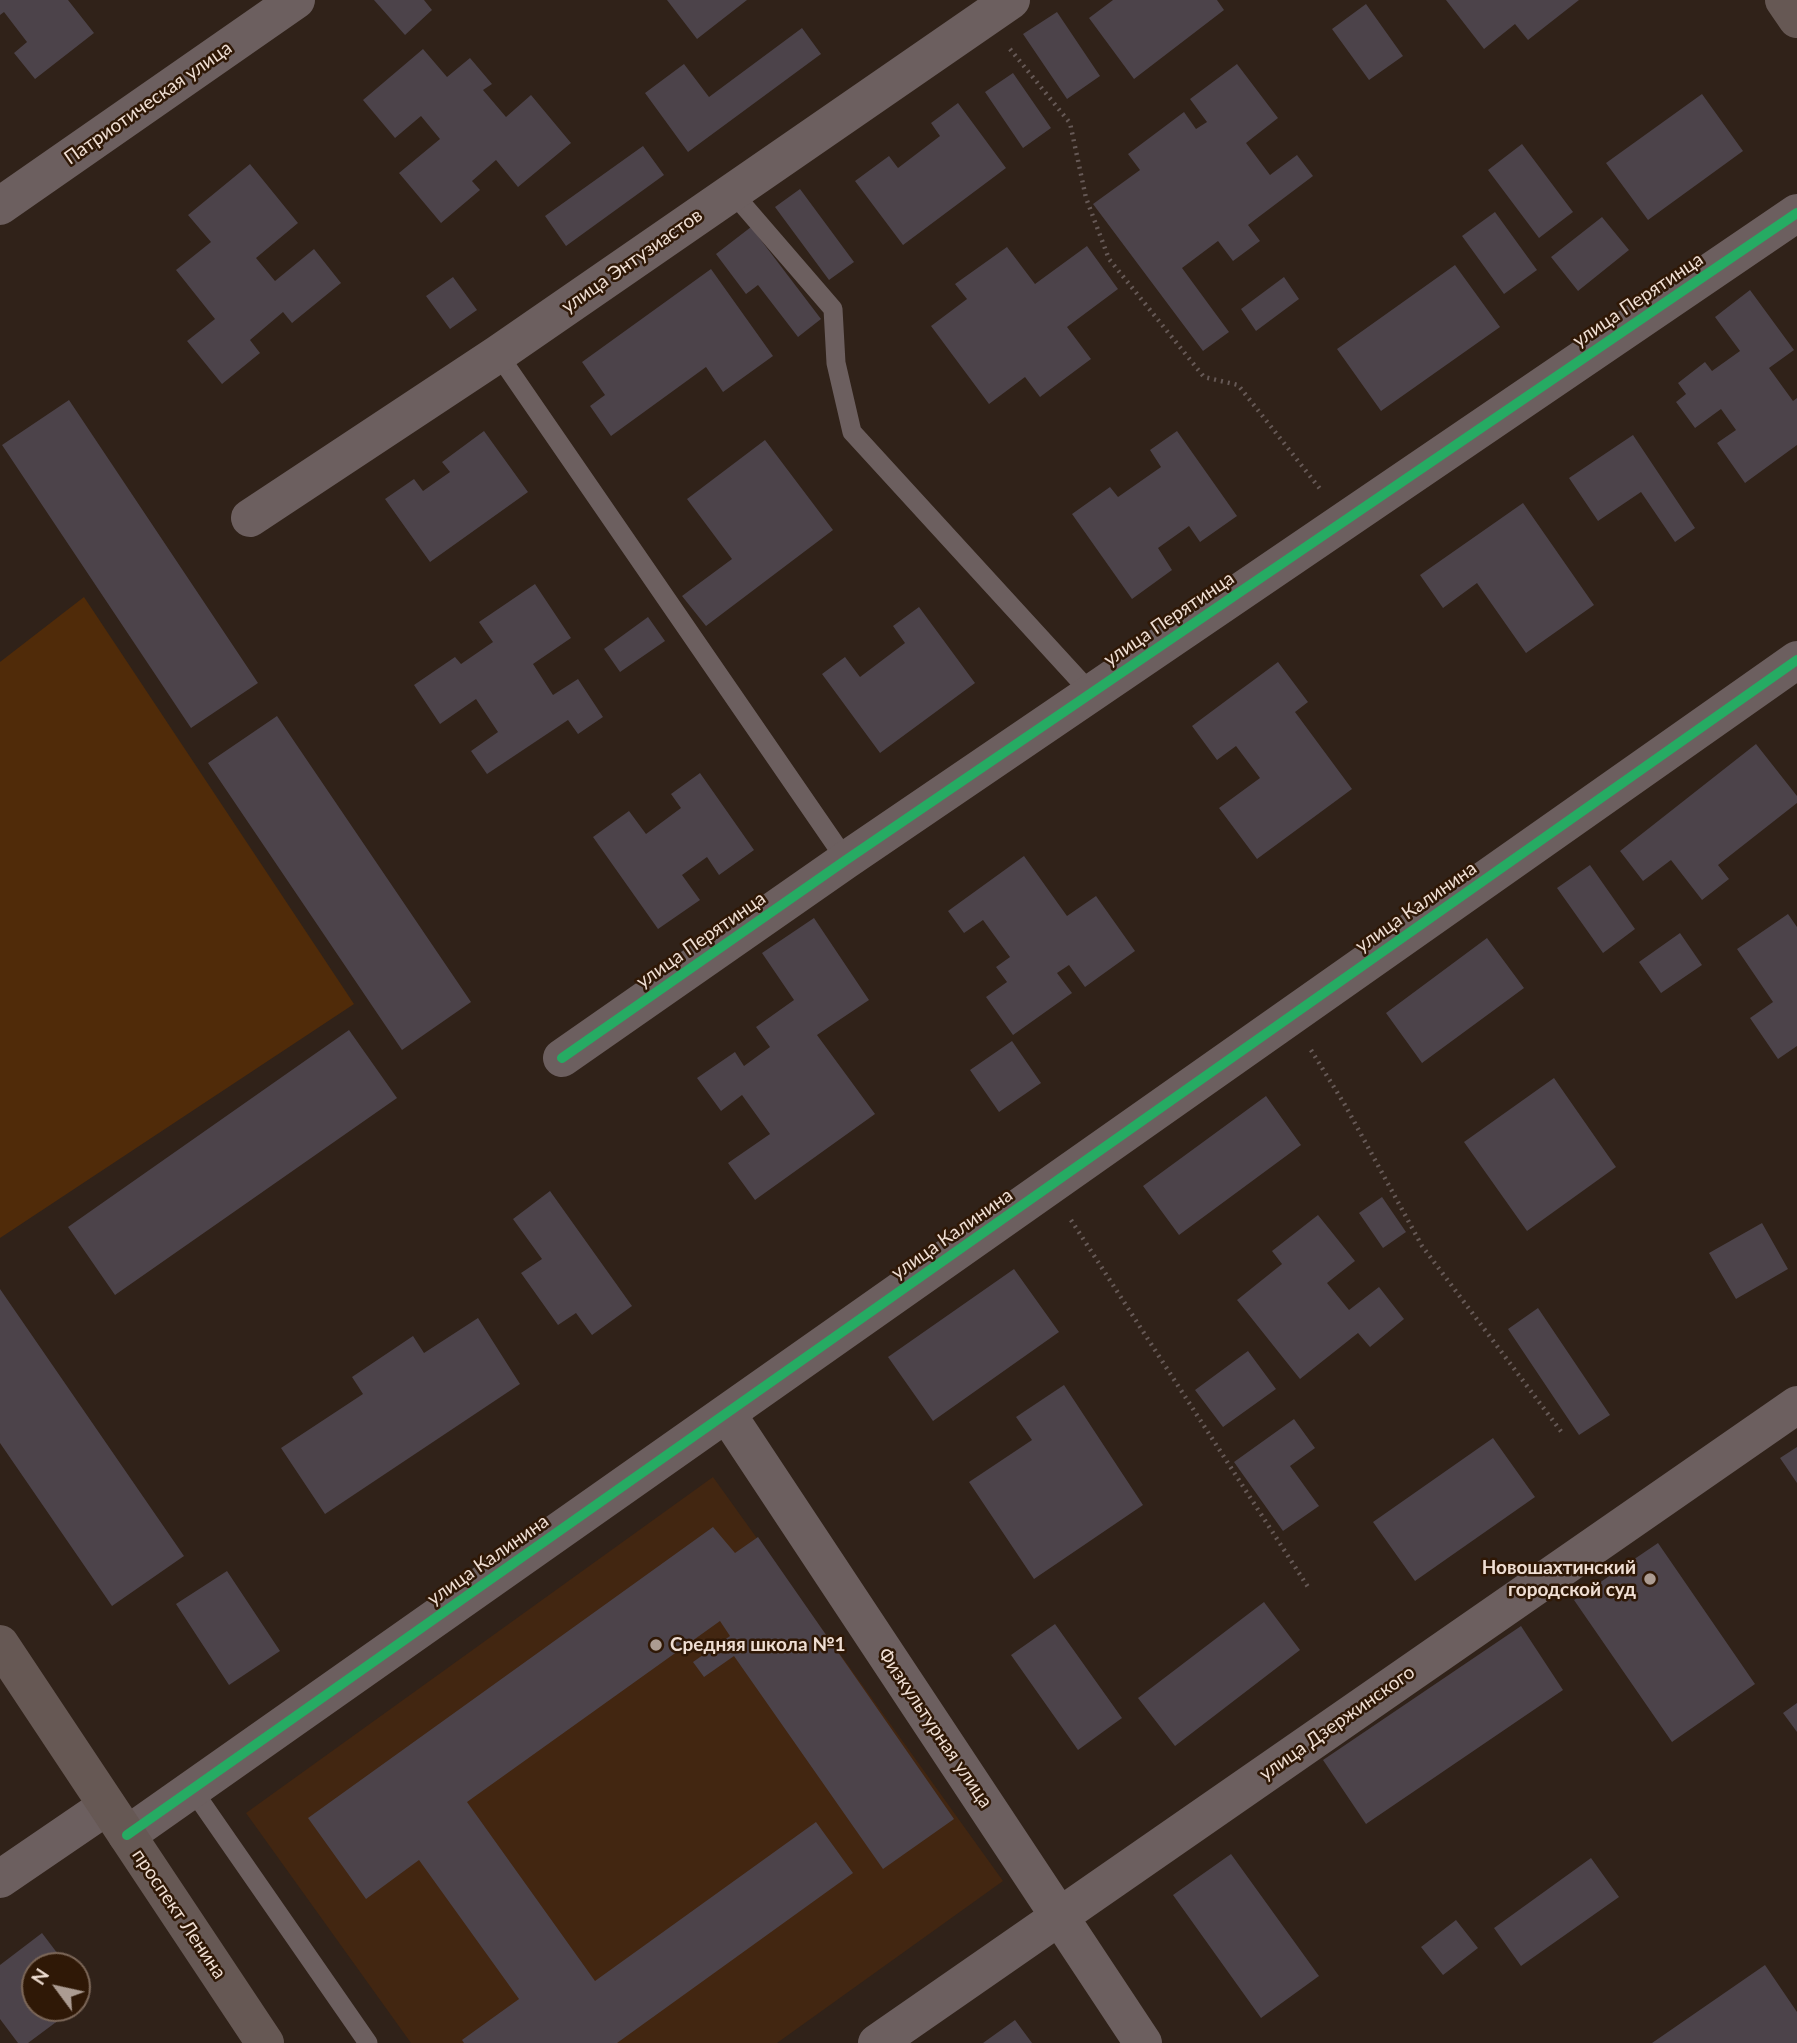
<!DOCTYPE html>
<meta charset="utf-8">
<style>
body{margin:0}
#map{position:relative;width:1797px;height:2043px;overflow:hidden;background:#302219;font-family:Lato,sans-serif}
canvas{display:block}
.north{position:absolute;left:21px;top:1952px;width:70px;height:70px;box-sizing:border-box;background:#2f1806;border:2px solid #7c6758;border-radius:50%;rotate:303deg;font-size:19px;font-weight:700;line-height:28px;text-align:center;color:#efded3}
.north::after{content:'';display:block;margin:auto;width:24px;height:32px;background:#ac9c92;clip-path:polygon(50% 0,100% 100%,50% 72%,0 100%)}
</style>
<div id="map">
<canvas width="1797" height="2043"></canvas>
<div class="north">N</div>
</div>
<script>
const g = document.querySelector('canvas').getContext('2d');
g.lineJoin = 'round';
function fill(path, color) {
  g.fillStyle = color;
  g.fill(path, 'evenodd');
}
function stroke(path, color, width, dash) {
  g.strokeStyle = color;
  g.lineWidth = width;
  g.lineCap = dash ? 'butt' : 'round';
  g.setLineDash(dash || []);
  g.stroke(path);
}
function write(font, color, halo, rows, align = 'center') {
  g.font = font + ' Lato,sans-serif';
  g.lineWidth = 5;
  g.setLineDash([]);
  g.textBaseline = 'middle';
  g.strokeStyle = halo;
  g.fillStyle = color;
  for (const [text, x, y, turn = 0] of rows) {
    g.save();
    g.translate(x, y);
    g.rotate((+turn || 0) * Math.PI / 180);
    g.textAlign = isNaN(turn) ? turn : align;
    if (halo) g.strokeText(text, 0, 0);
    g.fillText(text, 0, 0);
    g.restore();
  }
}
fill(new Path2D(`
 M713,1477L1003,1881L777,2043H411L246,1813Z`), '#422611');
fill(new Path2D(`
 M84,597L354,1004L0,1238V662Z`), '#502b09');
fill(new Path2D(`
 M0,0H68L94,33L35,79L14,53L27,42L4,12L0,15Z
 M374,0H424L432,10L405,35Z
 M667,0H747L697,39Z
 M1113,0H1217L1224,10L1134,79L1089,18Z
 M1446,0H1579L1528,40L1515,24L1484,49Z
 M1366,4L1403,56L1369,80L1332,29Z
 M1057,12L1100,76L1067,99L1023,34Z
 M802,28L821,54L688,152L645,93L684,64L709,97Z
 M423,49L447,77L470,58L492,84L483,90L506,117L531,95L571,143L518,187L496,160L472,181L480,190L441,223L399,173L440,139L421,116L395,138L363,100Z
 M1237,64L1278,118L1246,143L1270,175L1297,155L1313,176L1248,225L1260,241L1233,261L1218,241L1182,268L1229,332L1203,351L1093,204L1140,170L1128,154L1184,112L1196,129L1207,122L1190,99Z
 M1013,73L1051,128L1023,148L985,92Z
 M1702,94L1743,151L1648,220L1606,163Z
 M958,103L1006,168L903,245L855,181L889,156L898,168L940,136L931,123Z
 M1522,144L1573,212L1539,238L1488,170Z
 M643,146L664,175L566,246L545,216Z
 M250,164L298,223L256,258L275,281L314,249L341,283L292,323L283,312L250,340L260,353L222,384L187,341L215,319L176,270L211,242L188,215Z
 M800,189L854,262L829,280L775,207Z
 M1495,212L1537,270L1504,294L1462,236Z
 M1602,217L1629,250L1578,291L1551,257Z
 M751,227L821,319L798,337L758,285L746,294L716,254Z
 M1087,246L1118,289L1067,327L1091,359L1040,397L1025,377L989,404L931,326L967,299L955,284L1007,247L1035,284Z
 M1455,265L1500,327L1381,411L1337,349Z
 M711,269L773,356L723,392L706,367L611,436L590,406L605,395L582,362Z
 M453,277L477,310L450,329L426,296Z
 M1284,277L1299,299L1256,331L1241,309Z
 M1750,290L1794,350L1769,368L1793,401L1797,398V445L1745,483L1717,443L1736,430L1721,409L1695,428L1676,402L1686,394L1678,383L1705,362L1712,371L1740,351L1715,317Z
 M69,400L258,683L191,728L2,445Z
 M484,431L528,492L430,562L385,499L414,479L423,491L450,472L442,462Z
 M1177,431L1237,516L1200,542L1189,526L1158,548L1172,570L1132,599L1072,514L1110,487L1118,497L1161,467L1150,450Z
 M1633,435L1695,528L1675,542L1641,492L1598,521L1569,478Z
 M765,440L833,530L706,626L682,596L732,559L687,499Z
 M1523,503L1594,605L1526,653L1477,583L1443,608L1420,575Z
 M535,584L571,638L533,664L553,695L578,679L603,717L578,734L568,720L487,774L471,751L498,732L476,699L440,724L414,685L455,657L461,664L493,642L479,622Z
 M919,607L975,683L880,753L822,674L845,657L860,677L905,643L893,626Z
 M648,617L665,641L620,672L604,649Z
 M1278,662L1308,702L1295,712L1352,789L1257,859L1219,808L1260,778L1236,746L1217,760L1192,726Z
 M277,716L471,1002L402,1050L208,763Z
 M1756,744L1797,796V803L1718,865L1729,879L1702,900L1671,860L1643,881L1620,851Z
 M700,773L754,850L719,875L707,857L682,875L700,900L658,929L593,837L629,811L646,834L681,808L671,794Z
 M1024,856L1067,916L1096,896L1135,951L1085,987L1069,965L1057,973L1072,993L1013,1035L986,997L1007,982L996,967L1010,957L983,920L964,933L948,911Z
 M1590,865L1635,929L1603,953L1557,888Z
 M1788,914L1797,927V1046L1778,1059L1750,1018L1773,1002L1737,949Z
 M814,918L869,1000L817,1035L875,1114L755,1200L728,1163L770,1134L742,1095L721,1111L697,1078L735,1052L744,1066L770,1047L756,1027L794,1000L762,953Z
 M1680,933L1702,965L1661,993L1639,962Z
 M1487,938L1524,988L1422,1063L1386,1013Z
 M349,1030L397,1098L115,1295L68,1227Z
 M1012,1041L1041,1083L999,1112L970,1070Z
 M1554,1078L1616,1167L1527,1231L1464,1142Z
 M1266,1096L1301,1145L1179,1235L1143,1186Z
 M550,1191L632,1306L592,1335L576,1313L558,1325L521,1273L542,1259L513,1219Z
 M1382,1197L1406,1232L1383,1248L1359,1213Z
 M1318,1215L1355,1261L1327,1283L1349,1310L1379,1287L1404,1319L1370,1347L1358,1333L1300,1379L1237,1300L1282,1264L1272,1251Z
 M1762,1223L1788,1269L1736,1299L1709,1253Z
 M1014,1269L1059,1332L933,1421L888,1357Z
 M0,1289L184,1556L112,1606L0,1443Z
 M1538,1308L1610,1415L1579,1435L1508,1329Z
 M478,1318L520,1384L325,1514L281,1448L363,1394L352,1377L413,1336L424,1353Z
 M1248,1351L1276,1389L1223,1427L1195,1390Z
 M1064,1385L1143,1505L1034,1579L969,1482L1032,1440L1016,1417Z
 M1294,1419L1315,1448L1290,1466L1319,1506L1283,1531L1234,1462Z
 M1493,1438L1535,1497L1415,1581L1373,1522Z
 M1797,1447V1483L1780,1458Z
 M713,1527L735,1553L758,1537L954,1819L883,1869L734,1656L704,1677L693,1662L730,1636L720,1621L467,1802L595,1981L816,1822L853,1873L617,2043H464L462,2040L519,1999L419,1860L366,1899L308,1818Z
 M1658,1543L1755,1684L1672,1742L1574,1600Z
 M227,1571L280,1651L229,1685L176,1604Z
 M1264,1602L1300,1650L1175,1746L1138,1698Z
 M1055,1624L1122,1718L1078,1750L1011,1655Z
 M1521,1626L1563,1690L1366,1824L1323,1760Z
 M1797,1703V1732L1783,1713Z
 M1231,1854L1319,1976L1261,2018L1173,1895Z
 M1591,1858L1619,1897L1521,1966L1494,1928Z
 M1456,1920L1478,1948L1443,1975L1421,1947Z
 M42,1933L67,1966H35V2008H75L28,2043H18L0,2019V1965Z
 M1765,1965L1797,2012V2043H1652Z
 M77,1979L90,1997L77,2006Z
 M1015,2020L1032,2043H983Z`), '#4c434a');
stroke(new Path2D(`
 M1010,49L1070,123L1086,198L1109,259L1204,377L1238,385L1321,490
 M1311,1050L1345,1105L1422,1246L1563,1434
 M1071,1220L1308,1587`), '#665956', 4.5, [2, 5]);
stroke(new Path2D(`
 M732,192L833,309L836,363L852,432L1091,693
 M498,354L846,860
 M192,1789L368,2043`), '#6c5f5f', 19);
stroke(new Path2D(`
 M0,206L296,0
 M250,518L498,354L1011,0
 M562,1058L846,860L1797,213
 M727,1414L1143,2043
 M127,1835L1797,660
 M0,1879L107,1806
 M877,2043L1797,1405`), '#6c5f5f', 38);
stroke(new Path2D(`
 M1784,0L1797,19
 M0,1644L265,2043`), '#665854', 38);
stroke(new Path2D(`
 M562,1058L846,860L1797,213
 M127,1835L1797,660`), '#26ab63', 10);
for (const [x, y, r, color] of [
 [1650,1579,7,"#ac9c92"],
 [656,1645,7,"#ac9c92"]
]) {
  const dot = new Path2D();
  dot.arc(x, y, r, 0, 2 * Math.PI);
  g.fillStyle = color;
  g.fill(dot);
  stroke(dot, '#2f1806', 2.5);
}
write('19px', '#efded3', '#2f1806', [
 ["Патриотическая улица",148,103,-35],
 ["улица Энтузиастов",632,261,-35],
 ["улица Перятинца",1638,300,-34],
 ["улица Перятинца",1169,619,-34],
 ["улица Калинина",1416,907,-35],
 ["улица Перятинца",701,940,-35],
 ["улица Калинина",952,1234,-35],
 ["улица Калинина",488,1560,-35],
 ["улица Дзержинского",1337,1723,-35],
 ["Физкультурная улица",935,1728,56],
 ["проспект Ленина",179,1914,56]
]);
write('bold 19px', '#efded3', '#2f1806', [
 ["Новошахтинский",1636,1568],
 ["городской суд",1636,1590],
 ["Средняя школа №1",670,1645,"left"]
], 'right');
</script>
